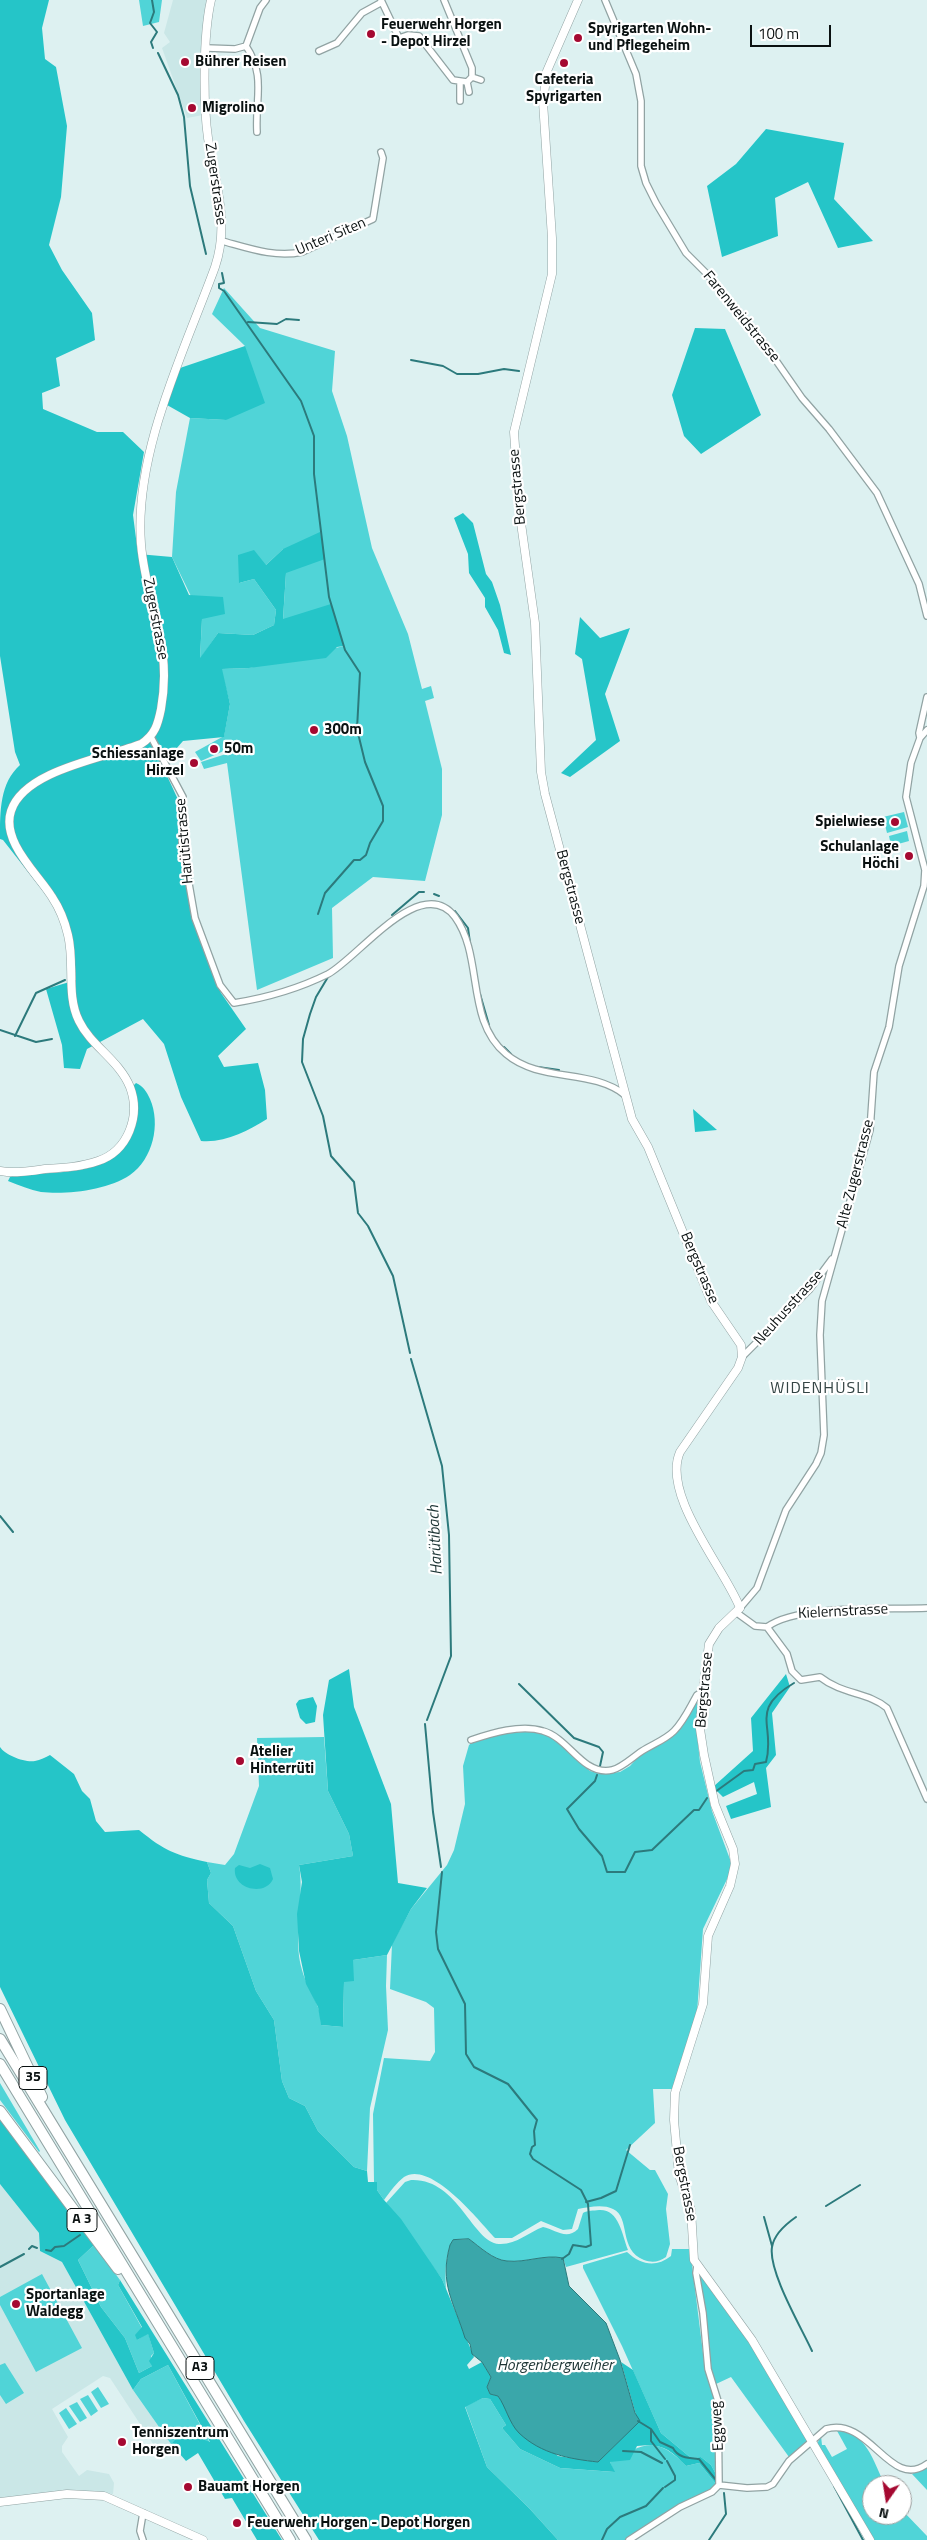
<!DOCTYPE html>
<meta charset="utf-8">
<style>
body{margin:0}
#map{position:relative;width:927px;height:2540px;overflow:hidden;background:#ddf1f1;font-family:"Titillium Web",sans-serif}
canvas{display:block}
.north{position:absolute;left:862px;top:2475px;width:50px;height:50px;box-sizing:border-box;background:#fff;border:1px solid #9da0a0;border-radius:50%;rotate:193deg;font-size:14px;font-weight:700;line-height:20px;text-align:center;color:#0a1111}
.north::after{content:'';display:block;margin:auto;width:18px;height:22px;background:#a50931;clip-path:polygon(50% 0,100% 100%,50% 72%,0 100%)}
.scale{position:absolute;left:750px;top:25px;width:81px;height:22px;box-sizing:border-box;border:2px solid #0a1111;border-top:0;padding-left:6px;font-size:15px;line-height:18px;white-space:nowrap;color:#0a1111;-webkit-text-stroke:4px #fff;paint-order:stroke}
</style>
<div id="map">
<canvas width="927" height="2540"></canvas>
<div class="north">N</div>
<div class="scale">100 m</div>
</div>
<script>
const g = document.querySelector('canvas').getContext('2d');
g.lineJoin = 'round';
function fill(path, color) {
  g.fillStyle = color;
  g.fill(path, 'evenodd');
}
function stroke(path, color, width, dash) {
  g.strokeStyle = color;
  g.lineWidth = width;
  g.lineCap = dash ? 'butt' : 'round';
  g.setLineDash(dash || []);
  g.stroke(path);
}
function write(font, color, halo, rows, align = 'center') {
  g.font = font + ' "Titillium Web",sans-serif';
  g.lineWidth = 4.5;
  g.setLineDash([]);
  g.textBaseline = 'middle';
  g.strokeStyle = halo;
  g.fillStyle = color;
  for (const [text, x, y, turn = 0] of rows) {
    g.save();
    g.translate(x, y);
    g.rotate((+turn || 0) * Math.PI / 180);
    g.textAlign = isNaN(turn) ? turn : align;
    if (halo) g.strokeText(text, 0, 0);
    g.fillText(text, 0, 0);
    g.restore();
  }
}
fill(new Path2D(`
 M173,0H207L203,115L187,118L162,48L170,42L164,33Z
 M0,2184L39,2233L40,2251L62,2262L133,2390L171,2444L159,2453L110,2378L103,2376L52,2409L68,2437L62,2446V2452L79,2476L87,2470L109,2474L114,2483L113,2494L101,2493L0,2499Z`), '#cae7e7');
fill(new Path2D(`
 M139,0H162L159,22L143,26Z
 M224,288L260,328L335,351L332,391L347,436L372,548L408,634L422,689L431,686L434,698L425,701L442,769V815L425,881L373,877L332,908L333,958L257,990L227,763L204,769L201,762L226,754V750L201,761L195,752L224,736L230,704L221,669L249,668L344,646L283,620L286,573L283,549L266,565L239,583L254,579L276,610L274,625L253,635L218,633L200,659L202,619L172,557L176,492L190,418L226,420L245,346L212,314Z
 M904,812L908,827L887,833L883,817Z
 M907,831L909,841L891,846L889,836Z
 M698,1701L696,1724L700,1762L712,1811L731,1862L729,1875L703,1929L697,2013L674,2089H653L655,2123L626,2150L650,2170H655L668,2194L666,2209L670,2244L666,2257C659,2262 652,2263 644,2260C618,2250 631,2217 613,2209C603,2204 589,2207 578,2209L572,2229L563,2230L541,2221L512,2238H495C479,2221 431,2160 404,2177C397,2182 389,2193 384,2200L377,2190V2182H374L373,2114L384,2058L430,2061L435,2052L434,2008L426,2002L390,1989L392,1944L411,1909L447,1865L454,1850L465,1804L463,1766L469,1745L475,1740L497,1734L536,1731L552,1737L590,1771L601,1774L620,1772L630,1766L638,1757L673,1735Z
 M324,1737L328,1791L349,1834L353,1856L299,1865C305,1900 292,1935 302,1970C307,1989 322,2005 321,2025L343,2027L344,1982L353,1960L387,1955L386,1986L388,2030L370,2108L367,2171L354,2167L318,2131L305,2106L289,2098L282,2081L274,2020L256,1991L233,1926L209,1903L207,1880L211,1873L207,1862L225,1865L234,1854L259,1786L257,1738Z
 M0,2083L40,2151L39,2152L0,2100Z
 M411,2180C458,2178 472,2242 499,2244C516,2245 529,2232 543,2227C555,2229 566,2241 578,2229L583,2213C588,2210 593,2211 599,2210C619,2209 622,2234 628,2250L566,2267L563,2258C543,2254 526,2263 507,2261C493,2260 480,2247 469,2239L453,2240C445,2253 445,2274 446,2289L442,2279L386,2203L405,2182Z
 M94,2245L120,2280L118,2285L142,2328L137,2340L148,2333L154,2353L151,2356L152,2366L139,2373L125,2338L101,2307L78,2260Z
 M672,2249H690L705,2369L716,2401L718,2478L711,2465L701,2457L691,2458L661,2433L622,2346L583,2268V2265L627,2252C641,2265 656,2268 671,2256Z
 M700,2273L736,2320L808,2440L789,2457L731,2377L716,2384L710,2367L698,2275Z
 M42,2274L82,2348L36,2372L0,2305V2297Z
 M5,2363L24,2393L6,2404L0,2395V2365Z
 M168,2365L210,2443L197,2437L190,2429L171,2444L133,2390L141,2379Z
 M98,2387L109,2404L101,2408L91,2392Z
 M88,2395L98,2411L91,2416L80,2399Z
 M483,2398L490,2399L506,2425L502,2428L520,2449L560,2468L614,2472L610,2462C643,2443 657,2435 686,2466L699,2463L716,2484L706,2493L676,2506L625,2540H558L529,2508L487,2467L465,2406Z
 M77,2402L87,2418L80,2422L69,2406Z
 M66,2408L77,2424L69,2429L59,2413Z
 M836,2429C868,2434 872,2459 885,2485H872V2515H902V2510L927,2536V2540H873L817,2444L821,2436L822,2445H825L832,2457L847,2449Z
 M927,2466V2490L912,2474Z`), '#50d4d7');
fill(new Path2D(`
 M0,0H49L42,28L45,59L56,67L67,126L61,197L49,245L62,270L92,313L95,340L56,358L60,386L42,393L43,409L97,432H123L144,452L133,515L138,554L172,557L189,595L223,597L225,614L202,619L200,658L218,633L253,635L274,625L276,610L254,579L239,583L238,555L254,550L266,565L283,549L320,532L325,559L286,573L283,619L331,604L344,646L337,647L326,658L249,668L222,669L230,704L224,737L183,741L176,749L156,752L181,806L180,844L193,920L221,993L246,1029L218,1056L224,1067L258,1063L265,1090L267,1119C247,1131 226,1143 201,1141L181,1097L164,1044L143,1019L87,1049L80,1069L64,1068L62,1045L46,989L76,980L74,949L68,923L3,840L0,839C0,810 0,783 20,765L15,752L0,656Z
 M766,129L844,143L834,199L873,241L838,248L808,182L775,198L778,236L722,257L707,186L736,164Z
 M695,328L725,329L761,415L701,454L684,436L672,395Z
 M245,346L265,403L226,420L190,418L167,405L180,368Z
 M463,513L473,523L486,574L492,582L500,605L511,655L504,653L498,630L485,607V598L469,573L468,554L454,518Z
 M580,617L600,638L630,628L605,694L620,741L570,777L561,773L596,740L582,659L575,654Z
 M136,1083C143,1086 147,1092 150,1099C161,1124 153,1159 130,1175C108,1190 67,1195 41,1192C30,1190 19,1185 8,1181L10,1177L15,1175C41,1173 97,1174 115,1155C119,1151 123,1144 126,1139C139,1121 139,1106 133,1086Z
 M693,1109L717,1130L695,1132Z
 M349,1669L354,1707L391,1804L398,1883L427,1888L411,1909L387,1955L353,1960L354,1981L344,1982L343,2027L321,2025L318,2007L306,1984L299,1951L297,1914L302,1882L299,1865L353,1856L349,1834L328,1791L323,1715L329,1680Z
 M786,1674L790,1687L772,1713L776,1755L766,1768L771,1807L731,1819L726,1806L757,1794L754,1782L723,1797L713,1787L753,1751L751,1718Z
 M313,1697L317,1706L315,1722L306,1724L300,1718L296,1704L299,1700Z
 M0,1747C5,1755 25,1763 35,1761C40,1760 46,1757 50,1755L74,1774L82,1791L90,1799L96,1821L105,1832L139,1830C165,1851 175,1855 207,1862L211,1873L207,1880L209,1903L233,1926L256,1991L274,2020L282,2081L289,2098L305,2106L318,2131L354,2167L367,2171L368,2182H377V2190L384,2200L401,2219L442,2279L474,2357L467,2365L469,2369L482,2362L491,2377L487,2387L490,2394L498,2396L505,2405L507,2413L558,2456L598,2462L638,2422L621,2362L633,2370L661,2433L691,2458L701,2457L711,2465L718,2478L716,2484L699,2463L686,2466C669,2448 661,2443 637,2446L630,2460L610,2462L615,2472L560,2468L520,2449L502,2428L506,2425L490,2399L483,2398L465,2407L487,2467L529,2508L558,2540H319L244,2421L65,2120L0,1987Z
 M260,1864L270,1868L273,1879C265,1897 232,1889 235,1868L239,1865L250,1868Z
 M0,2118L94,2245L78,2260L101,2307L125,2338L139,2373L152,2366L149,2361L154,2353L148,2334L137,2340L135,2335L142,2327L118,2285L120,2280L282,2540H257L232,2498L225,2499L198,2453L186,2461L171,2444L177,2438L172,2430L175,2426L182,2430L190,2429L197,2437L210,2442L168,2365L141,2379L133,2390L62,2262L40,2251L39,2233L0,2184Z`), '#25c5c8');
const water = new Path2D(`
 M469,2239C480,2247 493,2260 507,2261C526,2263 544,2254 563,2258L569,2286L606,2323L620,2360L635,2413L640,2421L598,2462C570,2459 541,2454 519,2433C509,2423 506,2407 498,2396L490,2394L487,2387L491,2377L482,2362L472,2354L470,2344L465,2338C454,2302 439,2284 450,2245L453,2240Z`);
fill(water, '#3aa7aa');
stroke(water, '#2c7a7c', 1);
stroke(new Path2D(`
 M152,0L154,12L150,23L157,32L151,42L153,48
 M158,53L178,95L184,117L190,186L206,254
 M222,273L224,283L219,284V288L224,291L301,401L314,436V474L329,597L345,650L360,673L357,729L365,762L383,806V821L370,843L366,855L360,860H354L325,893L318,914
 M248,322L277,324L286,319L299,320
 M411,360L443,366L457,374H478L504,369L519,371
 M434,894L439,896
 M455,911L468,928L470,943
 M392,915L419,892H424
 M328,977L316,997L310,1014L303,1039L302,1062L323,1116L331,1156L354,1182L358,1213L368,1226L393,1276L410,1353
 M480,994L489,1025
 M0,1030L36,1042L52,1039
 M15,1036L36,993L65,980
 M504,1047L511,1054
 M538,1067L559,1070
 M411,1359L442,1466L449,1535L451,1656L427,1720
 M0,1516L13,1532
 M519,1684L574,1738L599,1747L603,1752L600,1766
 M425,1724L433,1812L441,1867
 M597,1775L595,1781L567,1809L579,1829L602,1856L607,1872H625L635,1852L652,1850L694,1810H699L707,1798
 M715,1792L744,1771L753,1770L755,1764L766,1762C776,1726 748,1710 794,1683
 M442,1872L436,1932L438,1949L465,2004L466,2054L474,2067L508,2084L537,2120L534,2131L535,2145L532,2147L530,2154L533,2159L581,2190L588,2204L591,2245L586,2247L573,2245L569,2254L562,2259
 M586,2202L601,2198L616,2191L630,2145
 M826,2206L860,2185
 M764,2217L772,2246
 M796,2217C786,2224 774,2234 772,2247C768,2271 801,2327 812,2351
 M29,2249L32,2246L37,2248
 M46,2250L51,2251L55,2247L64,2246L80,2235
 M0,2267L24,2254
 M638,2421L651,2429V2441L665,2459
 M651,2429L660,2442L673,2448C678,2458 689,2458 699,2459L716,2480
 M623,2451L641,2452L662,2463
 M834,2486L863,2540
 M665,2487L675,2480V2476L667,2461
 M602,2540L607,2529L620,2517L646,2506L663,2488
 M709,2540L726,2514L724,2493`), '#2c7a7c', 2);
const street = new Path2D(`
 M381,0L399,38L408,35L419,36L453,80L467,82L472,77V68L444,0
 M605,0L636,74L641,101V166L646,183L656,203L686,253L707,274L759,336L802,398L829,429L877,493L919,584L927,616
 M246,46C266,76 255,98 257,132
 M207,48L235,49L246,46L260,8L266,0
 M319,51L337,43L362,13L382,2
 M472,77L481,80
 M460,82V101
 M467,82L469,92
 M222,241C248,248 275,258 302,252L373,219L383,158L381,152
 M151,737L183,797L182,844L195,918L220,985L234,1003C265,998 300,988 328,974C358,958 421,872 455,917C484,957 465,1020 506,1054C540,1083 591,1068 625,1095
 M920,738L919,733L927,697
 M742,1357L809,1290L832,1259
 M740,1608L757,1588L786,1510L816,1464L821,1453L824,1435L820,1335L822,1301L870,1130L874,1072L889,1027L899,966L924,886L925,870L906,797L911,763L920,738L927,730
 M737,1613L755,1626L767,1627C798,1604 886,1610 927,1608
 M767,1627L787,1654L792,1671L801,1680L820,1677C843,1695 868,1692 887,1708L927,1799
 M471,1740C492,1733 521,1724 543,1731C561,1736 573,1755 588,1765C612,1780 624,1763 642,1751C653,1744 665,1740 674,1731C684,1721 690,1707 697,1695L703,1691
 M719,2485L747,2488L767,2487L773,2484L789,2461L826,2429C870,2416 890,2491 927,2464
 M143,2513L140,2531L143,2540
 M629,2540L680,2507L712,2492L719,2485L718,2401L708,2369L703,2313L696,2273L697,2265`);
const secondary = new Path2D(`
 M578,0L547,71L543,102L552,238V274L514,432L520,516L535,623L541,772L545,794L632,1119L648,1147L711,1301L741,1345L742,1357L738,1368L680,1452C661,1495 725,1569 740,1608L719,1628L709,1644L702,1698L700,1729L704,1755L715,1805L733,1849L735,1864L730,1886L708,1936L703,2004L675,2093L674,2120L679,2175L691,2210L694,2260L752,2340L870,2540
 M0,1171C15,1174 31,1171 45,1169C63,1168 81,1167 98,1161C128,1151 141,1116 130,1087C119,1060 91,1046 79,1021C66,995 75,963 68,935C65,922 60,909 52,897C38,874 1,842 11,811C24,770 105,758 141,744C155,735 158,724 161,709C173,643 146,605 141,544C134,452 184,352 215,267C230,223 215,182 208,138C203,103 203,35 211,0
 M0,2502L67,2494L104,2496L203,2540`);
const highway = new Path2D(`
 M0,2009L42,2097
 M0,2039L306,2540
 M0,2064L290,2540
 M0,2111L118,2269`);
stroke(street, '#91a3a3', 8);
stroke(secondary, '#91a3a3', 9);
stroke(highway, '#91a3a3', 12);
stroke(street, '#fff', 5.5);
stroke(secondary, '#fff', 8);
stroke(highway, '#fff', 10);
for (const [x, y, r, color] of [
 [371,34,5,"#a50931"],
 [578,38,5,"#a50931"],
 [185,62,5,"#a50931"],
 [564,63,5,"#a50931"],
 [192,108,5,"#a50931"],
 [314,730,5,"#a50931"],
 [214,749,5,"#a50931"],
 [194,763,5,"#a50931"],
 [895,822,5,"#a50931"],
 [909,856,5,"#a50931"],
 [240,1761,5,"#a50931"],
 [16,2304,5,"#a50931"],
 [122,2442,5,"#a50931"],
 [188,2487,5,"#a50931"],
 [237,2523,5,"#a50931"]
]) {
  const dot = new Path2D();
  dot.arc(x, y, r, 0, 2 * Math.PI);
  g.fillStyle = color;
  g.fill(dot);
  stroke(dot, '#fff', 2);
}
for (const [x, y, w] of [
 [33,2078,28],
 [82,2220,30],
 [200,2368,28]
]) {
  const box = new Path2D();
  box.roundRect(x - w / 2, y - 11.5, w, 23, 4);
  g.fillStyle = '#fff';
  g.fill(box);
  stroke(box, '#0a1111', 1);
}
write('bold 14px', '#0a1111', null, [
 ["35",33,2078],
 ["A 3",82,2220],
 ["A3",200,2368]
]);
write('bold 15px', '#0a1111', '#fff', [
 ["Feuerwehr Horgen",381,25],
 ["- Depot Hirzel",381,42],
 ["Spyrigarten Wohn-",588,29],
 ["und Pflegeheim",588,46],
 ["Bührer Reisen",195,62],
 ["Cafeteria",564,80,"center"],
 ["Spyrigarten",564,97,"center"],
 ["Migrolino",202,108],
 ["300m",324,730],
 ["50m",224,749],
 ["Schiessanlage",184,754,"right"],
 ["Hirzel",184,771,"right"],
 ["Spielwiese",885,822,"right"],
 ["Schulanlage",899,847,"right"],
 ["Höchi",899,864,"right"],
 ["Atelier",250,1752],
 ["Hinterrüti",250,1769],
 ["Sportanlage",26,2295],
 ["Waldegg",26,2312],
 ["Tenniszentrum",132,2433],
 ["Horgen",132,2450],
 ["Bauamt Horgen",198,2487],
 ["Feuerwehr Horgen - Depot Horgen",247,2523]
], 'left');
write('15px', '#0a1111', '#fff', [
 ["Zugerstrasse",215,184,82],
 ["Unteri Siten",331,237,-23],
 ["Farenweidstrasse",741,317,51],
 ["Bergstrasse",518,487,-95],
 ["Zugerstrasse",155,619,79],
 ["Harütistrasse",185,841,-95],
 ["Bergstrasse",570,887,75],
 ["Alte Zugerstrasse",856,1174,-76],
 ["Bergstrasse",699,1268,67],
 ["Neuhusstrasse",789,1308,-48],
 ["Kielernstrasse",843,1612,-3],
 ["Bergstrasse",705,1690,-85],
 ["Bergstrasse",684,2184,79],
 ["Eggweg",718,2426,-93]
]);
g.letterSpacing = '1px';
write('16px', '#344', '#fff', [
 ["WIDENHÜSLI",820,1389]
]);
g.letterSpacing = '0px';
write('italic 16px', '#1c3434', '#fff', [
 ["Harütibach",436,1540,-93],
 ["Horgenbergweiher",555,2366]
]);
</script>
